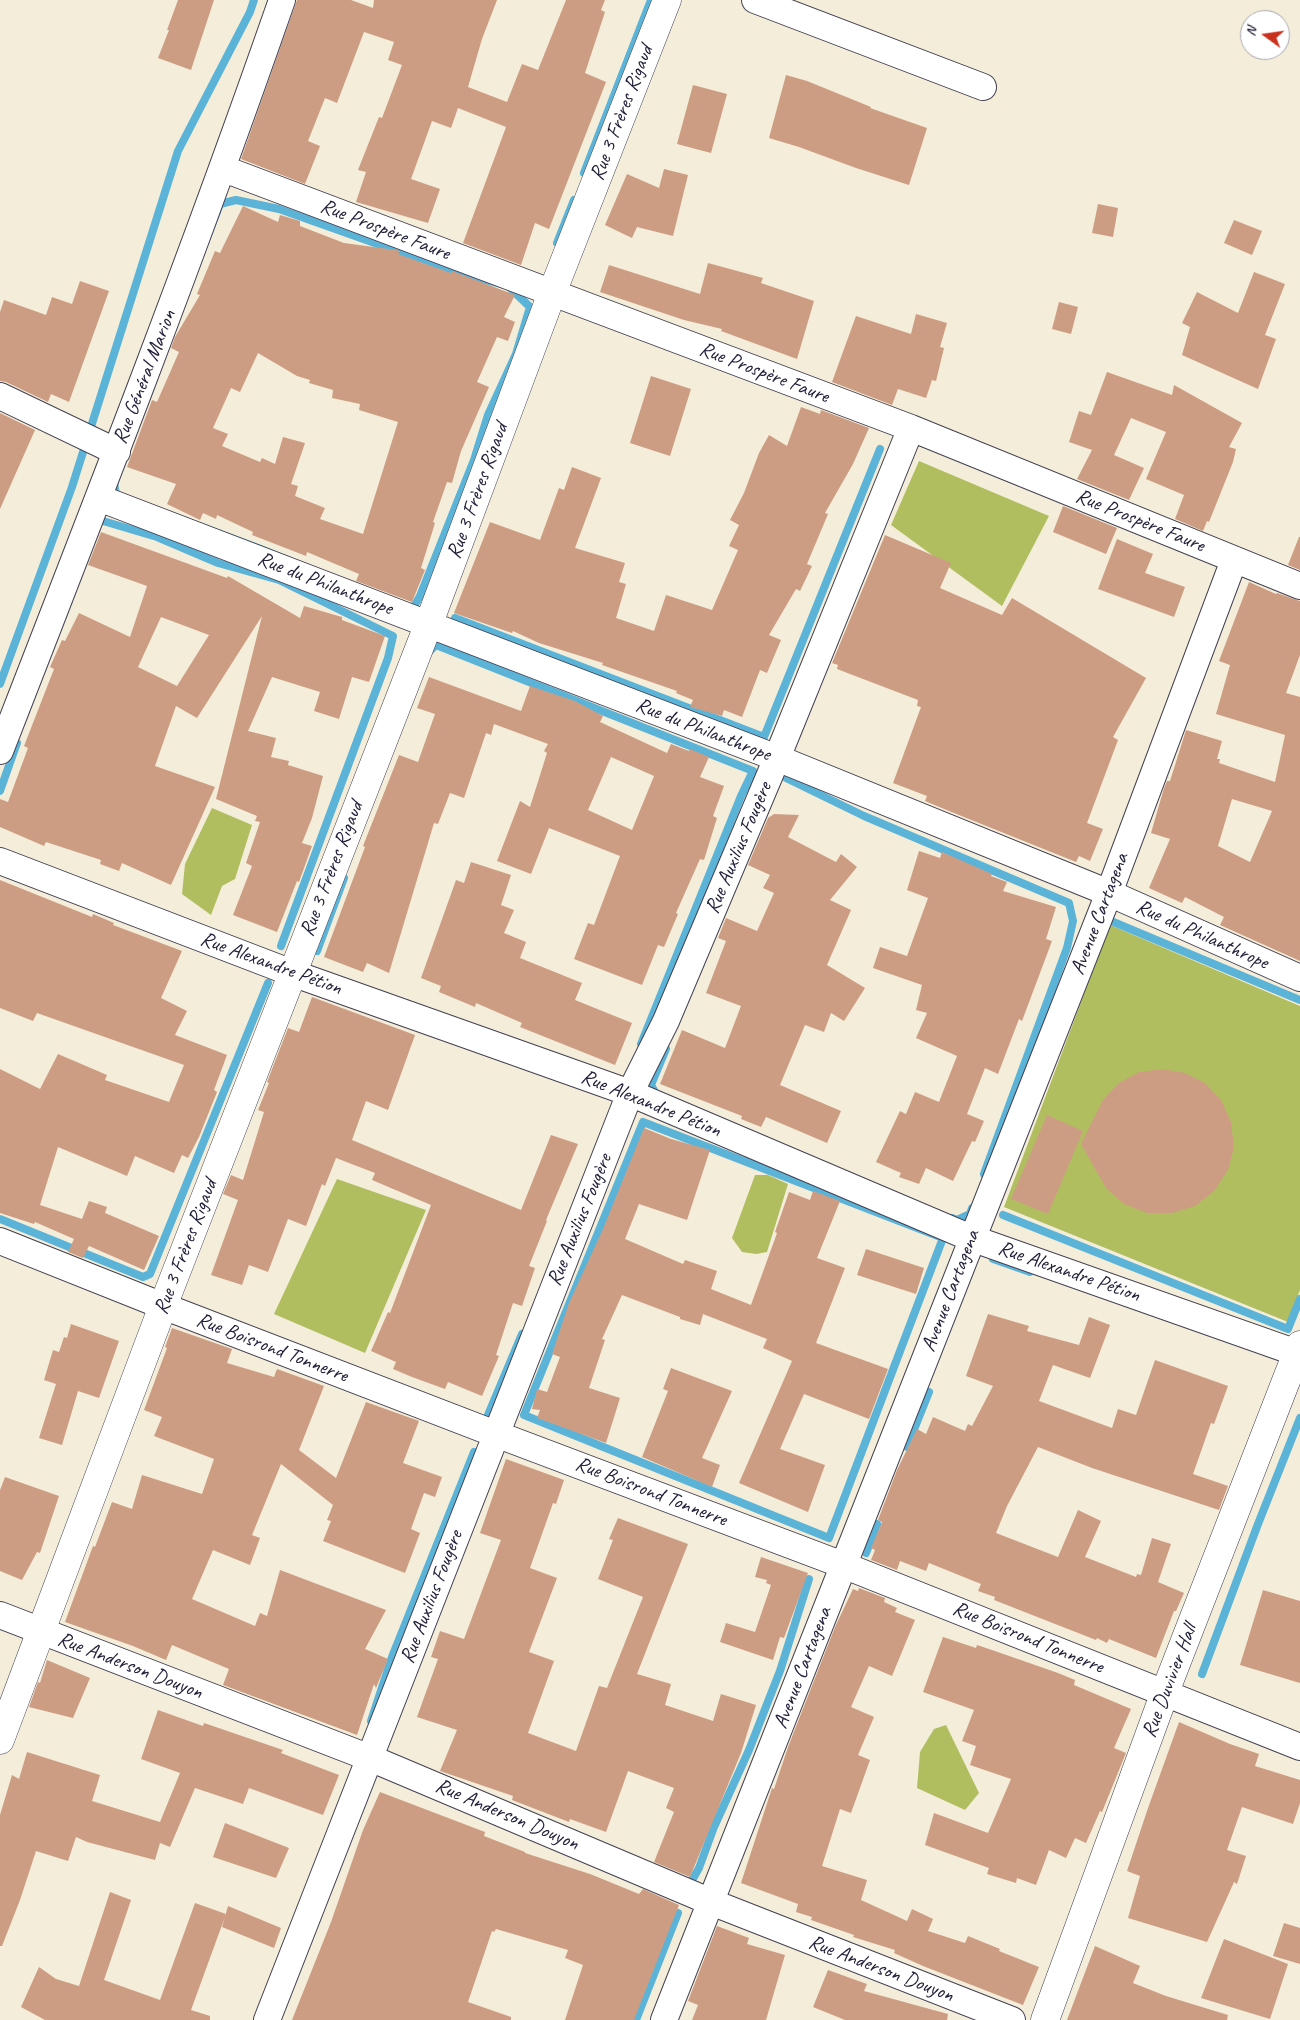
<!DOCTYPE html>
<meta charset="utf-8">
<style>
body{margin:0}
#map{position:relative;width:1300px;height:2020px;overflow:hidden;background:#f4edd9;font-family:Caveat,sans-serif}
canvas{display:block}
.north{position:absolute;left:1240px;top:10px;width:50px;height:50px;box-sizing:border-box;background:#fff;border:1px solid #a7a7b1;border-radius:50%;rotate:284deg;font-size:14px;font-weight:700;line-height:20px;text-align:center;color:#22223b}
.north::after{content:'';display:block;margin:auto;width:18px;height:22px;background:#c8321e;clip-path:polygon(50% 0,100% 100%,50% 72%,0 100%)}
</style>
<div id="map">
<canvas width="1300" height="2020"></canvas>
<div class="north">N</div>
</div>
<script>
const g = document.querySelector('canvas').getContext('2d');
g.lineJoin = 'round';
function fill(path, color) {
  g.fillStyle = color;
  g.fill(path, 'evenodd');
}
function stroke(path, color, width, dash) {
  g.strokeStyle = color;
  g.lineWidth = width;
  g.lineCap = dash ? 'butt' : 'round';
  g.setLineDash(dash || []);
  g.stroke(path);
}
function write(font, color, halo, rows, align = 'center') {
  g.font = font + ' Caveat,sans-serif';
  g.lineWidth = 4;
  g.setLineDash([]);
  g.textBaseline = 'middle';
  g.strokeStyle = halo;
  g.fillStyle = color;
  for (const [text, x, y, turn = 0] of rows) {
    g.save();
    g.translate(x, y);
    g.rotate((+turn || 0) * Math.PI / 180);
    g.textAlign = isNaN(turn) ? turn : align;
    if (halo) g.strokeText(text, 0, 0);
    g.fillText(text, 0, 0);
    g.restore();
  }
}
fill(new Path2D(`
 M919,461L1049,516L1002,606L891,525Z
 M212,808L252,825L235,879L222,886L211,915L182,894L185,864Z
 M1110,925L1300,1006V1290L1288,1322L1004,1207Z
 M755,1175H768L788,1184L767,1252L756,1254L742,1252L732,1238Z
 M337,1179L426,1210L365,1353L274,1314Z
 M946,1725L979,1793L965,1810L917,1788L920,1752L934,1729Z`), '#b0be60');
stroke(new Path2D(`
 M584,173L651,0
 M236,200L279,209L459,273L508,286L530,307L516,354L488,415L474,460L420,596L412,610L258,548L116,495L114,482L152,379L220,204Z
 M557,243L574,200
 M95,522L103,521L157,537L218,563L279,580L393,636L388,658L281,946
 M455,618L764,737L880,449
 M429,652L436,645L753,771L741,796L641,1044
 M0,684L72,487L178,151L250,12L254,0
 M786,778L864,816L1069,903L1073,921L1067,948L984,1174
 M0,791L17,743
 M1111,921L1300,1000
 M317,951L344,878
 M657,1096L651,1085L666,1049
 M643,1122L943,1238L829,1538L524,1415Z
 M1003,1215L1288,1329L1300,1299
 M952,1218L957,1220L970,1214L972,1208
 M0,1219L143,1277L150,1274L268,983
 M993,1259L1030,1272
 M485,1422L522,1334
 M907,1447L929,1392
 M866,1553L877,1524
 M1202,1674L1258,1524L1300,1418
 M371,1721L392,1657L474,1452
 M691,1882L699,1868L714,1827L749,1750L780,1671L809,1579
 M636,2020L678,1913`), '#5bb4d8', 8);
fill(new Path2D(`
 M178,0H214L191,70L158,58L169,30H167Z
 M297,0H351L373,8L374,0H497L482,39L468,87L507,102L522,64L538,70L566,0H605L601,10L605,12L585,73L606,82L549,229L535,223L521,265L463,243L506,127L458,108L451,128L432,121L411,179L440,189L428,223L356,202L366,172L358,170L379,117L382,118L402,65L388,60L394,42L364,32L337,103L325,98L308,141L320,146L305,184L241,159Z
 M786,75L807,81L871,107L870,108L927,128L909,185L856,168L799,147L769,138Z
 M693,85L727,94L711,153L677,144Z
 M664,169L688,175L673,236L637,227L632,238L605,225L627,174L659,188Z
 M1098,204L1118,208L1113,237L1092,233Z
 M243,206L278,222L280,215L300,221V226L344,243L396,250L400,251L398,254L451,273L452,271L515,295L504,317L515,322L508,341L497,337L477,382L489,387L461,451L452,483L447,482L433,522L435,523L421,568L425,570L412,602L356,581L359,574L307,552L306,556L252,535L253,532L217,515L216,519L203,513L200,520L167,504L176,484L127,467L152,400L157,402L179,352L171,348L175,337L200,295L197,294L215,251L220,253ZM258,353L297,376L310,380L309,383L333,390L332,398L360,404L359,410L398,422L363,534L320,519L325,508L295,496L298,486L291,484L305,443L283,437L275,464L262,458L260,462L222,446L228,434L213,428L231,388L240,392Z
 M1234,220L1262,231L1252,255L1224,243Z
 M708,263L763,278L761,283L814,301L797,359L721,331L722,329L684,320L600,292L609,265L700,294Z
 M1254,272L1285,284L1265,335L1276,339L1258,389L1182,355L1190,327L1182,323L1197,292L1238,313Z
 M80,281L109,291L69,402L51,394L48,402L6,382L0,381V312L4,300L46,315L52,297L72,304Z
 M1059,302L1078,307L1071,334L1052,329Z
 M916,314L947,323L940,347L944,348L936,381L932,380L926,398L898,389L892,405L832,382L856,316L911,334Z
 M1107,372L1172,395L1174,385L1242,423L1229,447L1236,449L1233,462L1209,522L1207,521L1203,531L1175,519L1184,495L1146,479L1166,432L1131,418L1114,455L1144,468L1129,500L1077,479L1092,450L1069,442L1079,411L1091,415Z
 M651,376L691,389L670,456L630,443Z
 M801,407L820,414L821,410L869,428L853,464L825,513L828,514L807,564L812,566L800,591L796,589L769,635L781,640L767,673L760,670L742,717L724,710L722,716L690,707L693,700L676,693L677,691L602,665L603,663L539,643L513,631L512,633L454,613L490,522L540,540L559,488L564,490L572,467L601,478L575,548L625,563L619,582L626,584L616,618L654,631L666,595L712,610L738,550L729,546L739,525L730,520L744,493L759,453L769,435L787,446Z
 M0,413L35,430L0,509Z
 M1063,506L1117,528L1106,554L1053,532Z
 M101,532L227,578L228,576L300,618L304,606L342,617V620L385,636L369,682L352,677L339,719L314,711L320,692L272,677L248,731L276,738L271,757L289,761L288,765L323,776L312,818L302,843L312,846L299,882L297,881L277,932L233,915L252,866L246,863L260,822L255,821L257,816L216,799L262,616L197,718L176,706L155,766L215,787L171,885L122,863L119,871L100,864L101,860L46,842L44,846L0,827V799L8,802L28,748L24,746L54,669L50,667L62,640L65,641L79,613L130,637L147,586L88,565ZM161,617L209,635L177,686L138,667Z
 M885,535L951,563L940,588L1002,615L1012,598L1146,678L1113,737L1118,740L1087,823L1103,829L1090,861L1079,856L1076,862L949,811L925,801L927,796L893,783L921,707L917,706L918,700L837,669L838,665L832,663Z
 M1299,537H1300V570L1288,565Z
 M1117,539L1153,554L1145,573L1185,587L1174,617L1098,589Z
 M1249,582L1276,594L1277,593L1300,601V655L1286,693L1300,697V961L1220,925L1224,917L1185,897L1182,903L1149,888L1170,839L1151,833L1164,788L1167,781H1170L1186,730L1222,741L1217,759H1220L1219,763L1275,782L1285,735L1216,714L1230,665L1219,661ZM1232,799L1272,811L1250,862L1218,846Z
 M429,677L521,711L530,686L575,701L603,716L600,722L667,753L671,744L689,751L690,749L709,757L700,777L724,786L713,816L717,818L704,860L700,859L676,913L678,914L664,947L658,945L642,985L574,959L588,923L594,925L620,856L549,828L531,874L497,861L520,801L530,807L547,753L544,751L548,744L494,724L491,735L486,733L464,798L450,793L438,824L434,823L389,973L367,963L363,972L324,957L365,847L363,846L399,755L418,762L435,714L417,708ZM611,757L654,776L632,830L588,810Z
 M774,814L799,815L788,837L836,862L841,854L857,867L830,900L851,910L827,965L865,988L844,1021L831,1013L824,1032L805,1025L780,1085L841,1111L827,1143L766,1117L761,1127L741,1119L742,1116L660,1084L682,1030L725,1048L741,1006L706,993L726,941L718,938L726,918L757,931L774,893L763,888L770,875L748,865L768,818Z
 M919,851L940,858L942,852L992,874L991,876L1007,882L1003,891L1056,907L1046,939L1052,941L1022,1021L1019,1019L998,1074L985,1068L967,1114L984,1121L975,1142L972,1141L953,1181L926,1168L919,1184L899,1177L901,1173L876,1162L900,1111L906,1114L915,1092L939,1102L957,1056L916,1038L927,1013L916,1010L922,985L873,968L880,947L907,956L928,898L907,890Z
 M471,862L511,875L501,905L514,910L504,933L526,942L520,958L582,983L575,1000L632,1023L615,1065L520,1027L522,1023L476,1003L475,1007L439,992L441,986L421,978L456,880L464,883Z
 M0,880L92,917L93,914L114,923L113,925L182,951L161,998L187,1011L175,1035L227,1055L214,1090L217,1092L199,1137L188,1158L182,1155L174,1173L135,1156L127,1176L58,1147L40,1205L82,1219L89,1201L107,1207L105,1213L159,1236L144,1270L89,1246L83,1258L68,1252L74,1239L35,1222L34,1224L0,1213V1069L40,1089L58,1054L107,1075L105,1080L169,1102L184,1065L37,1013L33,1021L0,1008Z
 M312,997L415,1035L388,1110L366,1101L352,1140L521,1210L551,1135L578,1144L546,1220L547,1221L529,1266L535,1268L522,1306L513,1303L496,1355L499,1356L482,1396L448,1382L445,1389L412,1377L393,1369L396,1362L371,1351L388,1312L390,1313L431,1205L372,1180L375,1173L336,1158L325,1186L322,1184L306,1226L288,1219L268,1272L249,1265L242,1285L211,1275L238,1200L223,1194L231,1175L243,1180L264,1112L258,1110L269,1083L267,1082L288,1028L299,1032Z
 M1162,1069L1185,1073L1205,1083L1221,1100L1231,1122L1234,1147L1228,1170L1214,1191L1195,1206L1172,1213H1147L1124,1204L1106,1188L1081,1144L1103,1100L1119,1083L1139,1072Z
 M1047,1115L1083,1131L1048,1214L1011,1199Z
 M644,1128L671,1139L710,1150L687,1220L639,1204L625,1239L683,1264L685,1260L717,1271L711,1289L751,1305L777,1233L775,1232L789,1192L810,1200L813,1191L840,1201L817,1258L845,1268L816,1343L888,1369L869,1419L804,1394L780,1449L825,1465L808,1512L739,1483L792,1361L763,1348L767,1339L703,1314L700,1325L680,1319V1317L622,1295L602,1339L605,1340L589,1388L620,1398L606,1443L537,1418L540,1410L532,1409L537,1389L547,1392L560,1357L552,1354L569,1303L603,1229Z
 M866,1249L924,1268L916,1294L857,1275Z
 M988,1314L1029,1326L1027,1331L1079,1345L1089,1317L1110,1325L1090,1378L1053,1365L1039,1401L1112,1428L1118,1409L1136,1415L1155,1360L1228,1386L1214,1424L1211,1423L1193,1474L1228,1486L1219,1510L1092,1468L1038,1447L1007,1506L996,1533L1058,1557L1078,1510L1101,1521L1085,1557L1136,1577L1137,1574L1141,1575L1152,1538L1171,1544L1158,1582L1184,1593L1176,1611H1174L1156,1658L1109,1639L1107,1643L1097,1638L1096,1640L994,1600L995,1597L978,1591L981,1584L929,1563L926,1571L900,1561L897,1570L871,1560L875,1550L871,1548L882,1522L878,1520L897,1470L917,1429L926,1434L933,1417L965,1431L968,1424L972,1426L993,1386L966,1376Z
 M71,1324L119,1341L99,1398L78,1391L62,1445L39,1438L56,1384L44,1380L53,1350L59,1352L64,1337L67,1338Z
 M172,1328L232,1349L227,1363L274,1377L277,1369L324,1386L299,1450L336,1478L366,1402L419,1421L403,1463L442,1477L435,1497L424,1493L411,1529L420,1533L405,1573L323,1541L331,1521L327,1520L333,1505L281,1464L252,1535L260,1538L250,1565L213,1550L192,1599L255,1626L260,1613L267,1616L280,1570L386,1610L365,1649L388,1659L376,1688L374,1684L357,1735L223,1685L229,1669L172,1645L166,1660L133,1646L65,1622L93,1546L95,1547L112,1502L132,1509L142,1475L202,1494L214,1459L154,1436L162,1417L144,1410L167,1348L165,1347Z
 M671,1368L732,1391L702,1458L720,1465L712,1487L642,1457L668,1391L663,1389Z
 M506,1459L564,1480L556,1504L553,1503L530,1568L557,1578L529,1652L554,1661L528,1733L576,1751L599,1686L607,1688L643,1597L598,1579L613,1540L609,1539L618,1518L688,1544L637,1674L671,1684L665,1705L713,1721L721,1694L756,1705L741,1753L690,1877L654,1862L674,1812L666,1808L674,1788L628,1771L606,1832L570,1819L569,1822L512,1800L513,1796L440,1771L457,1730L417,1717L438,1659L431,1657L440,1631L464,1639L501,1540L480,1533Z
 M5,1477L59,1496L40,1553L37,1552L22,1580L0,1571V1490Z
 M761,1557L808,1573L784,1638L780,1637L773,1660L720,1642L726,1623L755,1632L771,1585L766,1583L767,1580L755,1577Z
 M859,1588L885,1598L884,1602L897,1608L895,1612L915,1620L892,1676L869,1666L851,1707L874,1717L858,1755L870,1760L851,1813L840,1809L822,1866L867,1880L861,1900L907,1921L912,1909L933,1919L928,1931L965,1943L968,1936L1000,1949L999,1951L1039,1967L1023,2005L923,1966L894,1953L895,1950L853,1937L854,1935L811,1920L812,1917L796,1912L798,1904L741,1883L772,1788L774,1789L788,1747L835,1627L853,1589L858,1591Z
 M1263,1590L1300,1601V1683L1240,1665Z
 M943,1637L976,1648L977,1645L992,1650L1058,1673L1075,1680L1074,1685L1131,1709L1114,1748L1126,1753L1102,1812L1100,1811L1086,1843L1075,1838L1066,1858L1049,1850L1036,1885L1017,1878L1016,1883L987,1874L989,1868L925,1845L934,1813L988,1833L1011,1779L970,1765L976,1746L962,1741L974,1710L923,1692Z
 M47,1660L90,1678L73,1718L29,1707L38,1682L40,1683Z
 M158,1710L203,1726L204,1723L283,1750L281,1753L339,1775L323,1815L249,1788L243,1804L195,1788L170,1847L160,1843L155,1860L87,1842L76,1837L68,1861L36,1851L20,1900L2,1946H0V1815L12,1775L19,1779L27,1752L100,1775L92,1801L160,1822L180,1773L141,1759Z
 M1179,1722L1230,1744L1259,1754L1255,1766L1300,1780V1803L1293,1824L1242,1807L1227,1850L1246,1856L1237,1884L1234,1882L1207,1942L1128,1918L1140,1876L1127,1871L1148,1808Z
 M380,1792L485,1832L484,1836L525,1852V1853L590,1874L639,1894L643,1889L679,1905L634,2020H565L583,1965L565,1958L568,1950L496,1929L494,1932L492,1931L468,2002L511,2017V2020H292L331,1922L363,1830Z
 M225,1823L289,1848L276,1878L213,1857Z
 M110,1892L131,1900L104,1980L160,2000L195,1903L226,1914L191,2010L210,2016V2020H45L21,2007L39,1967L56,1979L79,1986Z
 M228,1906L281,1928L274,1948L222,1927Z
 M1284,1923L1300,1928V1964L1273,1956Z
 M717,1926L749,1938L747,1944L785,1955L766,2020H692L698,2005L688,2001Z
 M1224,1939L1288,1964L1270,2019L1201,1998Z
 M1095,1946L1140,1966L1133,1983L1166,1996L1228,2015L1227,2020H1067Z
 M828,1970L867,1984L864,1991L948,2014L947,2020H845L813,2007Z`), '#cd9d83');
const minor = new Path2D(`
 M755,0L983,87
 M224,169L911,428L1300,586
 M0,396L117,452
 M99,498L777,758L1109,893L1300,978
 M0,751C97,502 194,253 282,0
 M0,861L292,973L630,1093L971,1238L1300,1354
 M0,1241L163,1306L480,1428L843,1565L1300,1747
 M0,1615L370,1758L711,1902L1012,2020
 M267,2020L630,1093L666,1021L777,758L911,428
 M664,2020L1109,893L1234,560`);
const tertiary = new Path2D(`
 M0,1740L163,1306L429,623L552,293L667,0
 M1045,2020L1165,1692L1300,1345`);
stroke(minor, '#424053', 28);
stroke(tertiary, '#424053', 29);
stroke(minor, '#fff', 26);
stroke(tertiary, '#fff', 28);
write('21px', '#22223b', '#fff', [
 ["Rue 3 Frères Rigaud",622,113,-69],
 ["Rue Prospère Faure",385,230,21],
 ["Rue Prospère Faure",764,373,21],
 ["Rue Général Marion",145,377,-69],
 ["Rue 3 Frères Rigaud",478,491,-70],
 ["Rue Prospère Faure",1140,521,22],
 ["Rue du Philanthrope",325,584,21],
 ["Rue du Philanthrope",703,730,21],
 ["Rue Auxilius Fougère",739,848,-67],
 ["Rue 3 Frères Rigaud",332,869,-69],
 ["Avenue Cartagena",1100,914,-69],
 ["Rue du Philanthrope",1202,935,24],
 ["Rue Alexandre Pétion",271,964,20],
 ["Rue Alexandre Pétion",651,1104,22],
 ["Rue Auxilius Fougère",580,1220,-68],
 ["Rue 3 Frères Rigaud",186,1247,-69],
 ["Rue Alexandre Pétion",1069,1272,19],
 ["Avenue Cartagena",951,1291,-69],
 ["Rue Boisrond Tonnerre",272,1348,21],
 ["Rue Boisrond Tonnerre",651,1492,21],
 ["Rue Auxilius Fougère",432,1597,-69],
 ["Rue Boisrond Tonnerre",1028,1638,22],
 ["Rue Anderson Douyon",130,1666,21],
 ["Avenue Cartagena",803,1668,-69],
 ["Rue Duvivier Hall",1170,1681,-69],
 ["Rue Anderson Douyon",507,1815,23],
 ["Rue Anderson Douyon",881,1969,21]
]);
</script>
